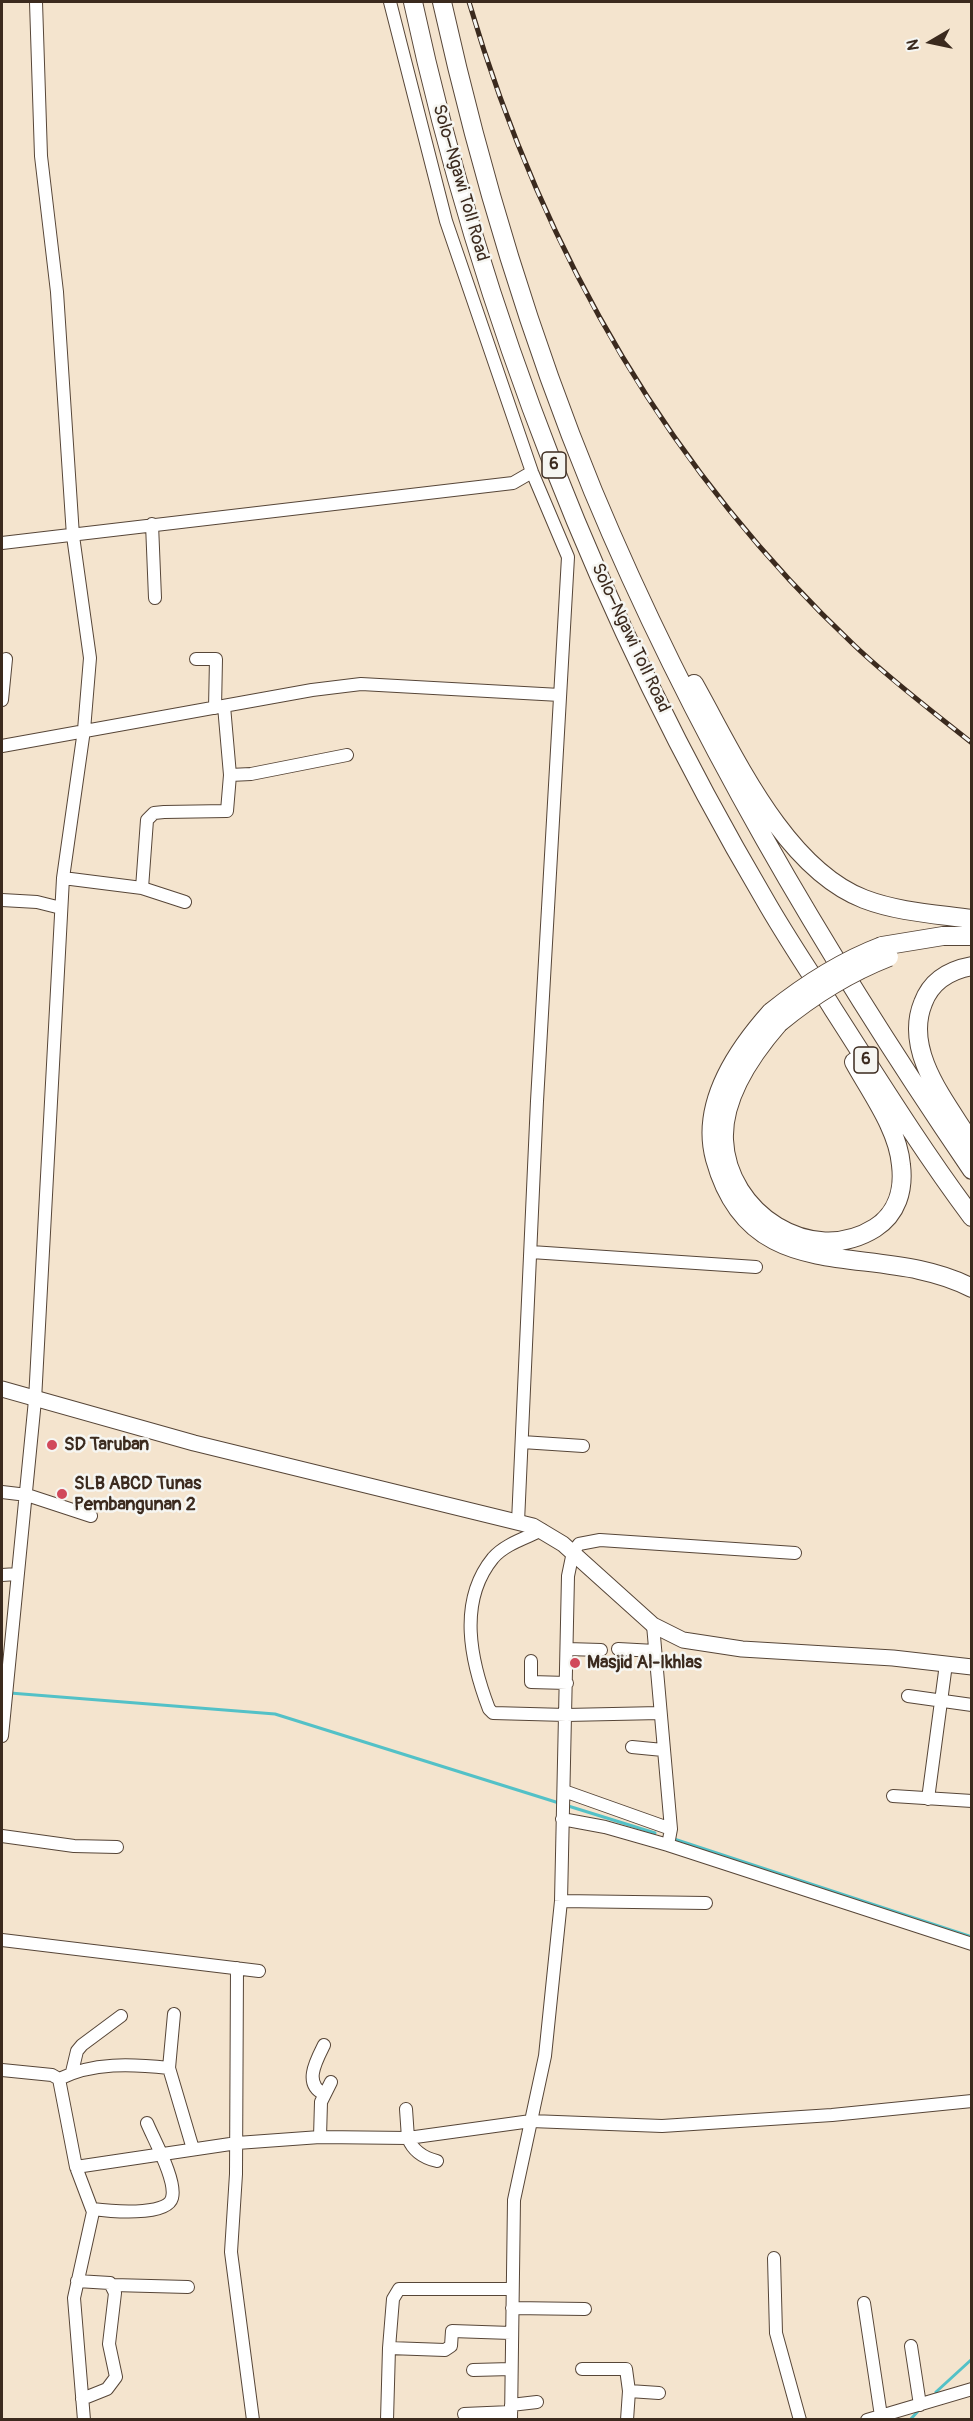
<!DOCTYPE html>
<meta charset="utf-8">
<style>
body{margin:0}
#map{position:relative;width:973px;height:2421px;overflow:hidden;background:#f4e4ce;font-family:Pangolin,sans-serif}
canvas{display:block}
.frame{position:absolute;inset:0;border:3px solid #3b2a1e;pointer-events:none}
.north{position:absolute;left:901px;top:12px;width:60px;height:60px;-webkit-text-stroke:4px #f6f6f2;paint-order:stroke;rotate:261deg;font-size:16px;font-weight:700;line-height:24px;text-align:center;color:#3b2a1e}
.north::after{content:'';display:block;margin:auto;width:21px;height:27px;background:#3b2a1e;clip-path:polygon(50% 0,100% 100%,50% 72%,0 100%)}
</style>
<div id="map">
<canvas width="973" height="2421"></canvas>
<div class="frame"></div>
<div class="north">N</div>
</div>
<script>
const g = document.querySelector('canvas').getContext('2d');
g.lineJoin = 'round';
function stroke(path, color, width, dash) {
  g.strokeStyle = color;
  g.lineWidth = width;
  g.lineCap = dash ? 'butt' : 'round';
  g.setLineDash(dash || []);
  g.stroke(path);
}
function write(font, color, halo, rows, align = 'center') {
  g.font = font + ' Pangolin,sans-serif';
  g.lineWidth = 5;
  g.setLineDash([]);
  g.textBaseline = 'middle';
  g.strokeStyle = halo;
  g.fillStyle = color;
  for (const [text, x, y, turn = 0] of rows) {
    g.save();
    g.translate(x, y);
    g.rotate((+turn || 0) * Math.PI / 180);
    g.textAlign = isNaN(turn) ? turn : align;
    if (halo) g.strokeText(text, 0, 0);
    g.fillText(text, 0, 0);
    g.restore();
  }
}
stroke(new Path2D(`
 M10,1693L275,1714L559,1803
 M565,1805L655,1833
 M671,1838L972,1937
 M936,2392L972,2359
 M910,2420L919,2410`), '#53c1c7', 3);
const minor = new Path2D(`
 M390,2L446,221L532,472L568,557L537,1101L518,1522
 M152,524L155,598
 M2,543L513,483L532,472
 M196,659H216L215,708
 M2,700L6,659
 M224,706L230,775L251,774L347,755
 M2,746L312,690L361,684L560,695
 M63,878L142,888
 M2,900L37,902L61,908
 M185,902L142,888L147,820L154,813L164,812L227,811L230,775
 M531,1252L756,1267
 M522,1442L583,1446
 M2,1492L27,1495L91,1516
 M542,1530C526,1538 505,1544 493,1558C457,1602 471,1662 489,1709L493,1713L566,1715L660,1713
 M2,1575L17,1574
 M653,1625L671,1829L668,1845
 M567,1649L601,1650
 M618,1649L655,1651
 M531,1661V1682L567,1683
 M908,1696L972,1705
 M2,1736L35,1400L63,878L84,730L90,658L73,536L57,292L41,156L36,2
 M632,1747L663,1750
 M564,1791L671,1829
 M893,1796L972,1801
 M928,1799L946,1664
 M562,1819L605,1827L668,1845L972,1944
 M2,1836L74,1846L117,1847
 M561,1901L706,1903
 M2,1940L259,1971
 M237,1968L236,2174L231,2252L253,2420
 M174,2014L169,2068L193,2149
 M2,2070L52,2075L59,2079L76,2167L93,2212L74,2298L84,2420
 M72,2072L77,2051L82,2045L121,2016
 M59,2079C93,2062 132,2064 169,2068
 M324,2094C303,2084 316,2061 324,2045
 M406,2109L408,2138L531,2121L662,2126L832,2115L972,2101
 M320,2137L321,2102L331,2082
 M76,2167L237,2143L320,2137L408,2138C413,2151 424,2158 437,2161
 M92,2209C108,2211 167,2217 172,2198C177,2181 154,2140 147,2123
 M774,2258L776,2333L800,2420
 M77,2281L110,2283L115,2293L109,2344L116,2377L107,2389L82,2399
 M113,2285L188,2287
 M864,2303L881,2416
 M512,2308L585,2309
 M911,2346L920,2405
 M389,2348L393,2299L399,2289H512
 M582,2369H626L629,2391L627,2420
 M473,2370L511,2369
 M629,2391L659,2393
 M511,2405L537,2402
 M464,2414L511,2412
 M387,2420L389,2348L445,2350L451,2346L452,2331L511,2333
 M511,2420L514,2200L545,2056L561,1901L568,1576L573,1552L579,1544L600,1540L795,1553
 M867,2420L972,2389`);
const major = new Path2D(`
 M2,1389L194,1443L533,1526L563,1544L653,1625L683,1640L742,1649L893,1658L972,1667`);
const highway = new Path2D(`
 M413,2C481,316 601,622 765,900C786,937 810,972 833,1009C878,1079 922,1150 972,1217
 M442,2C479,168 528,333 593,491C693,731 825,954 972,1170
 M694,684C734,755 784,868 864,899C898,912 936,914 972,919
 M882,946L943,936H972
 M972,966C950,970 931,981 923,1003C903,1052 947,1103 972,1144
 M771,1012C736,1051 700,1105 715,1159C752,1294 875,1238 972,1288
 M779,1023C752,1054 722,1097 724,1140C727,1213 811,1268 875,1228C897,1214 904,1190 901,1165C898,1129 871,1093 854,1062`);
stroke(minor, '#574638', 14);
stroke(major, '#574638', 17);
stroke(highway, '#574638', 20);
stroke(minor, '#fff', 12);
stroke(major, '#fff', 15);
stroke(highway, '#fff', 18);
const rail = new Path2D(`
 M469,2C542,250 665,467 855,646C892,681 932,711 972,743`);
stroke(rail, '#3b2a1e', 5);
stroke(rail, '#f6f6f2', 3, [9]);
const highwayBridge = new Path2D(`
 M771,1012C806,984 840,962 882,946
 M779,1023C813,995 848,973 889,957`);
stroke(highwayBridge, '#574638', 20, []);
stroke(highwayBridge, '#fff', 18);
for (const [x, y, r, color] of [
 [52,1445,6,"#d1495b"],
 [62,1494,6,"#d1495b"],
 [575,1663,6,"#d1495b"]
]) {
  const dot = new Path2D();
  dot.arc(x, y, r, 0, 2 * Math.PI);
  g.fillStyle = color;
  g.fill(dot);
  stroke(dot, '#f6f6f2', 2);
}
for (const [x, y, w] of [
 [554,465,24],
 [866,1060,24]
]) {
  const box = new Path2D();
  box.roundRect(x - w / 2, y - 13, w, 26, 4.5);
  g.fillStyle = '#f6f6f2';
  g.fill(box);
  stroke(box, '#3b2a1e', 1.5);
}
write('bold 16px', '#3b2a1e', null, [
 ["6",554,465],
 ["6",866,1060]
]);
write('18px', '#3b2a1e', '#f6f6f2', [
 ["Solo–Ngawi Toll Road",460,183,74],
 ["Solo–Ngawi Toll Road",630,638,65]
]);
write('bold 18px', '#3b2a1e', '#f6f6f2', [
 ["SD Taruban",64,1445],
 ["SLB ABCD Tunas",74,1484],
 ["Pembangunan 2",74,1505],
 ["Masjid Al-Ikhlas",587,1663]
], 'left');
</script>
